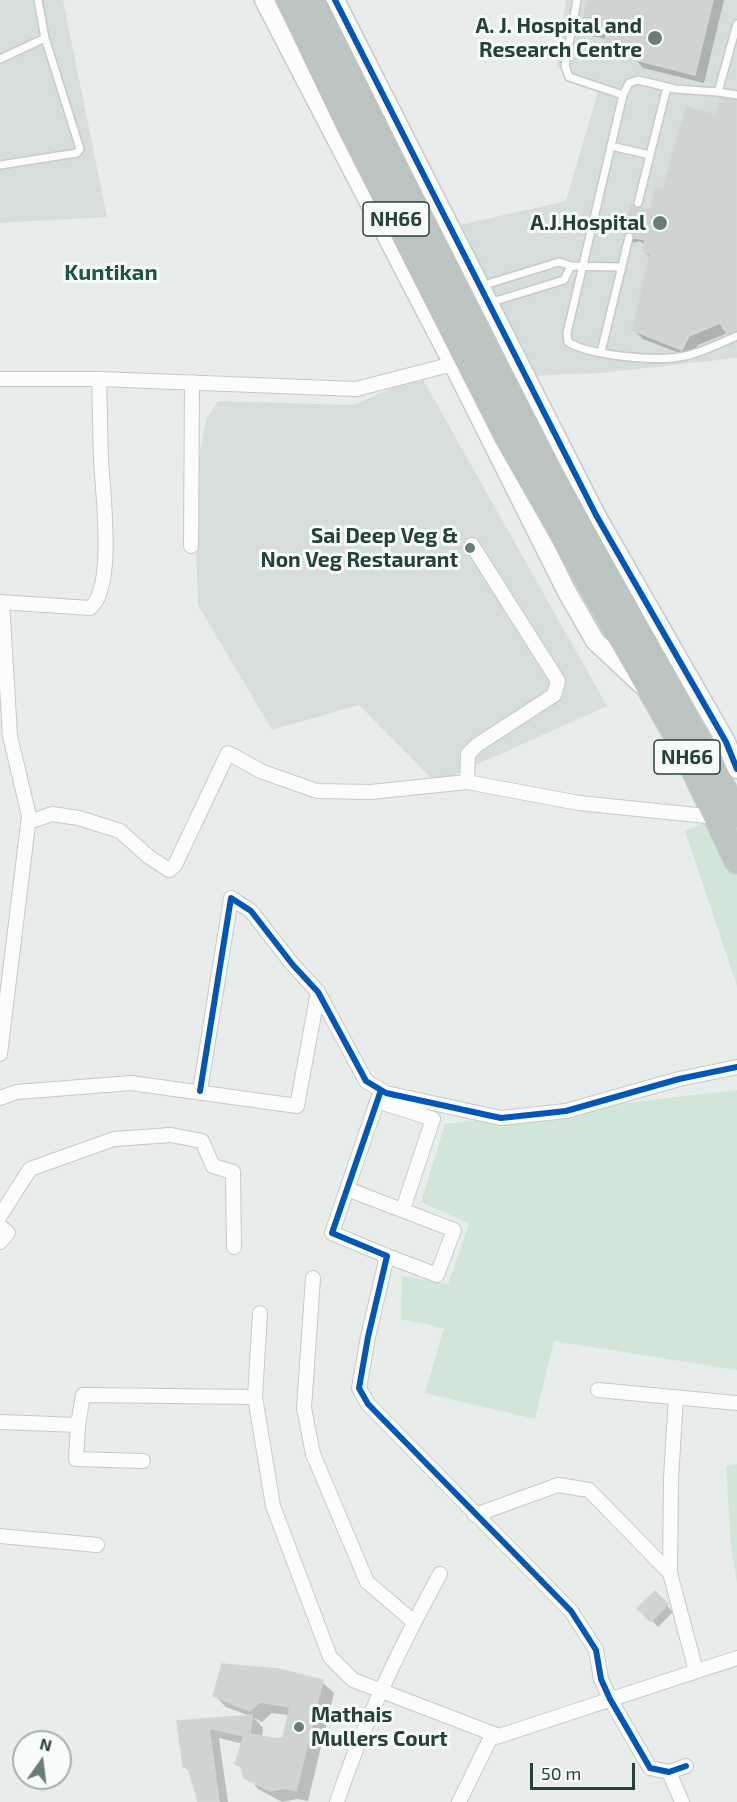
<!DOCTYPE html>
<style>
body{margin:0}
#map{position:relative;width:737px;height:1802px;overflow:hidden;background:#e8edeb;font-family:"Exo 2",sans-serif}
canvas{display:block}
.north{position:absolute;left:12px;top:1730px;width:60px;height:60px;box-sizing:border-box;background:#f7fbf9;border:2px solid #a3b1ad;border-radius:50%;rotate:14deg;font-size:16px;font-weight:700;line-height:24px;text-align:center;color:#24423a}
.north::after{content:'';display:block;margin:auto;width:21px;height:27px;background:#697e78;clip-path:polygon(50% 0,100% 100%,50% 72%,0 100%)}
.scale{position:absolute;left:530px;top:1763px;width:105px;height:27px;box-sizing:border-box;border:3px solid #24423a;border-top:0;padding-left:8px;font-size:18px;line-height:21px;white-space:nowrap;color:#24423a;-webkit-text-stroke:4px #f7fbf9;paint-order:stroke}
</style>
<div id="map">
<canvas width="737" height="1802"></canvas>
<div class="north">N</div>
<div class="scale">50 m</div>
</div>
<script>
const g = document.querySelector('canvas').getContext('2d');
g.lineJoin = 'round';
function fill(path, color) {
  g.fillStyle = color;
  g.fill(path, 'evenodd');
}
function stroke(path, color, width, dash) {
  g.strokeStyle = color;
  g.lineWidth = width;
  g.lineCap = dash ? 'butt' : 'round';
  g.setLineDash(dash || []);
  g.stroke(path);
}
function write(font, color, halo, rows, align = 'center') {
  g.font = font + ' "Exo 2",sans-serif';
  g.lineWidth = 6;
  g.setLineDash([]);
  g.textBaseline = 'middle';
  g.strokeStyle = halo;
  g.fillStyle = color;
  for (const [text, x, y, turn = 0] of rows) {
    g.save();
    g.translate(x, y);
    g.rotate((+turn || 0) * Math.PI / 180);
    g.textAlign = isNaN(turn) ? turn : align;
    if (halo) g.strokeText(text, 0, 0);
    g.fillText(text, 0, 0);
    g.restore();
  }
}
fill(new Path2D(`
 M0,0H63L107,217L0,223Z
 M566,0H737V358L601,373L528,376L454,226L566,201L599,88L557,67Z
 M421,376L607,706L436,783L359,705L272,730L198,605L194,484L206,420L218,401L353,405Z`), '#d6dedb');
fill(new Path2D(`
 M716,817L737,863V986L685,831Z
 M737,1090V1370L554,1341L535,1419L425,1393L444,1328L401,1319L402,1276L448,1284L469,1224L421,1202L445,1124Z
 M737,1464V1583L731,1545L726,1466Z`), '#d1e6d8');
fill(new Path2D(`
 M589,0H724L704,83L643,68L634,57L615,52L606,43L607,39L591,36L582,27Z
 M737,104V342L728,333L698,345L692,358L643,339L634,330L651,258L643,251L645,246L640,241L633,243L624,234L632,207L635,210H651L717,117Z
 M655,1593L673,1612L658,1627L640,1608Z
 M322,1682L334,1693L308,1801L297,1799L282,1802L258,1789L237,1763L243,1744L219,1738L228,1802H199L191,1773L185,1767L178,1722L250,1716L226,1707L214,1695ZM272,1713L289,1715L284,1738L278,1740L262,1737L263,1728L254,1718L262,1722Z`), '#0003');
const building = new Path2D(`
 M588,0H713L695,75L632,59L633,51L604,43L607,33L580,28Z
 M721,98L737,101V330L727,334L720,323L689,336L682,350L632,330L650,254L642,251L645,240L635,238L631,232L623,234L631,204L636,208L650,209L656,187L663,189L686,107L716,115Z
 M655,1591L668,1604L651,1622L637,1608Z
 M222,1664L279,1669L323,1680L296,1791L285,1788L270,1791L244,1778L241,1767L235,1764L244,1736L209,1728L219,1802H198L188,1767H183L177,1721L252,1715L250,1734L278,1739L283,1737L290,1707L260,1702L250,1711L213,1696Z`);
fill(building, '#cfd4d2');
stroke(building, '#d1d6d4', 1.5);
const lane = new Path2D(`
 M577,0L565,66L569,77L623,95
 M737,24L718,92L675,89L638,80L629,83L623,95L567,333L568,342C591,356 658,362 685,356C703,352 720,343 737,336
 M0,59L45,38
 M718,92L737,95
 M611,146L650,155
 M0,165L77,153L80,149L45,38L38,0
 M638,203L667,87
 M481,286L559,262L571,266L621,267
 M489,303L564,280L571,266
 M601,352L629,237`);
const street = new Path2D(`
 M0,379H99L356,389L453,364
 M191,546L192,382
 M0,602L90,608C116,588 102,489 101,457C100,431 100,405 99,379
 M467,782L468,754L477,745L554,695L558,681L472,545
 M29,822L52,814L79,818L120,831L149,857L169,870L175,865L228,753L263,772L317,791L371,792L467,782L579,803L716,817
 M0,1054L29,816L10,736L2,602
 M381,1090L332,1233L387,1256L368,1337L359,1388L368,1404L571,1611L596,1650L601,1679L610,1699L650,1768L669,1772L686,1766
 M200,1091L231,898L251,911L293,965L318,992L366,1081L386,1093L501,1118L566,1111L679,1079L737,1067
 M0,1098L17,1092L131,1083L297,1106L318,992
 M377,1101L433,1119L403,1209
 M347,1189L454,1230L437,1275L387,1256
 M0,1216L30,1169L114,1139L171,1135L202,1141L213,1166L233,1172L234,1247
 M0,1226L8,1233L0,1242
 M313,1278L304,1408L313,1454L367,1582L414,1622
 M260,1313L255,1397L273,1506L330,1657L353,1680L499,1736
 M598,1390L737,1403
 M676,1397L671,1479L670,1573L696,1671
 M0,1422L78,1425L83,1395L255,1397
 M78,1425L76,1459L143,1461
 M475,1515L558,1485L589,1490L670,1573
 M0,1536L97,1545
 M669,1772L682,1802
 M337,1802C363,1723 400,1647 440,1574
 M459,1802L490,1739L737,1658`);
const secondary = new Path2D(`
 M264,0L453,364L567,592L595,641L642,685
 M335,0L596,515L726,742L737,769`);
const highway = new Path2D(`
 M288,0L348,125L506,437L683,747L737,861
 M313,0C385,143 454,287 528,429C595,559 672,684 737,815`);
stroke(lane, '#c5cac8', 10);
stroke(street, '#c5cac8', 16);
stroke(secondary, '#c3cbc8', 21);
stroke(highway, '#c3ccc9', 27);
stroke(lane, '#fcfcfc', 7);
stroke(street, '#fcfcfc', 14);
stroke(secondary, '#fcfcfc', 18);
stroke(highway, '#bcc4c2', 24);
stroke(new Path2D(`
 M335,0L596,515L726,742L737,769
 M381,1090L332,1233L387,1256L368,1337L359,1388L368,1404L571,1611L596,1650L601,1679L610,1699L650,1768L669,1772L686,1766
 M200,1091L231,898L251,911L293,965L318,992L366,1081L386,1093L501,1118L566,1111L679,1079L737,1067`), '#0057b8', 6);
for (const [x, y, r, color] of [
 [655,38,8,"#697e78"],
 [660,223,8,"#697e78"],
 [470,548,6,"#697e78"],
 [299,1727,6,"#697e78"]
]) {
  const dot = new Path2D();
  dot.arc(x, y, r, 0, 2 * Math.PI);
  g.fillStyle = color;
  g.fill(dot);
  stroke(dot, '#f7fbf9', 2);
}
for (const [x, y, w] of [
 [396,219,66],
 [687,757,66]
]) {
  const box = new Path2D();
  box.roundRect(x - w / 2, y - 17, w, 34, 4.5);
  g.fillStyle = '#f7fbf9';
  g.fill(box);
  stroke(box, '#24423a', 1.5);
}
write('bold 20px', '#24423a', null, [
 ["NH66",396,219],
 ["NH66",687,757]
]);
write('bold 21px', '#24423a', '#f7fbf9', [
 ["A. J. Hospital and",642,26],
 ["Research Centre",642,50],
 ["A.J.Hospital",646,223],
 ["Sai Deep Veg &",458,536],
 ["Non Veg Restaurant",458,560],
 ["Mathais",311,1715,"left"],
 ["Mullers Court",311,1739,"left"]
], 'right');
write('bold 22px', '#1f5548', '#f7fbf9', [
 ["Kuntikan",111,273]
]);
</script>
